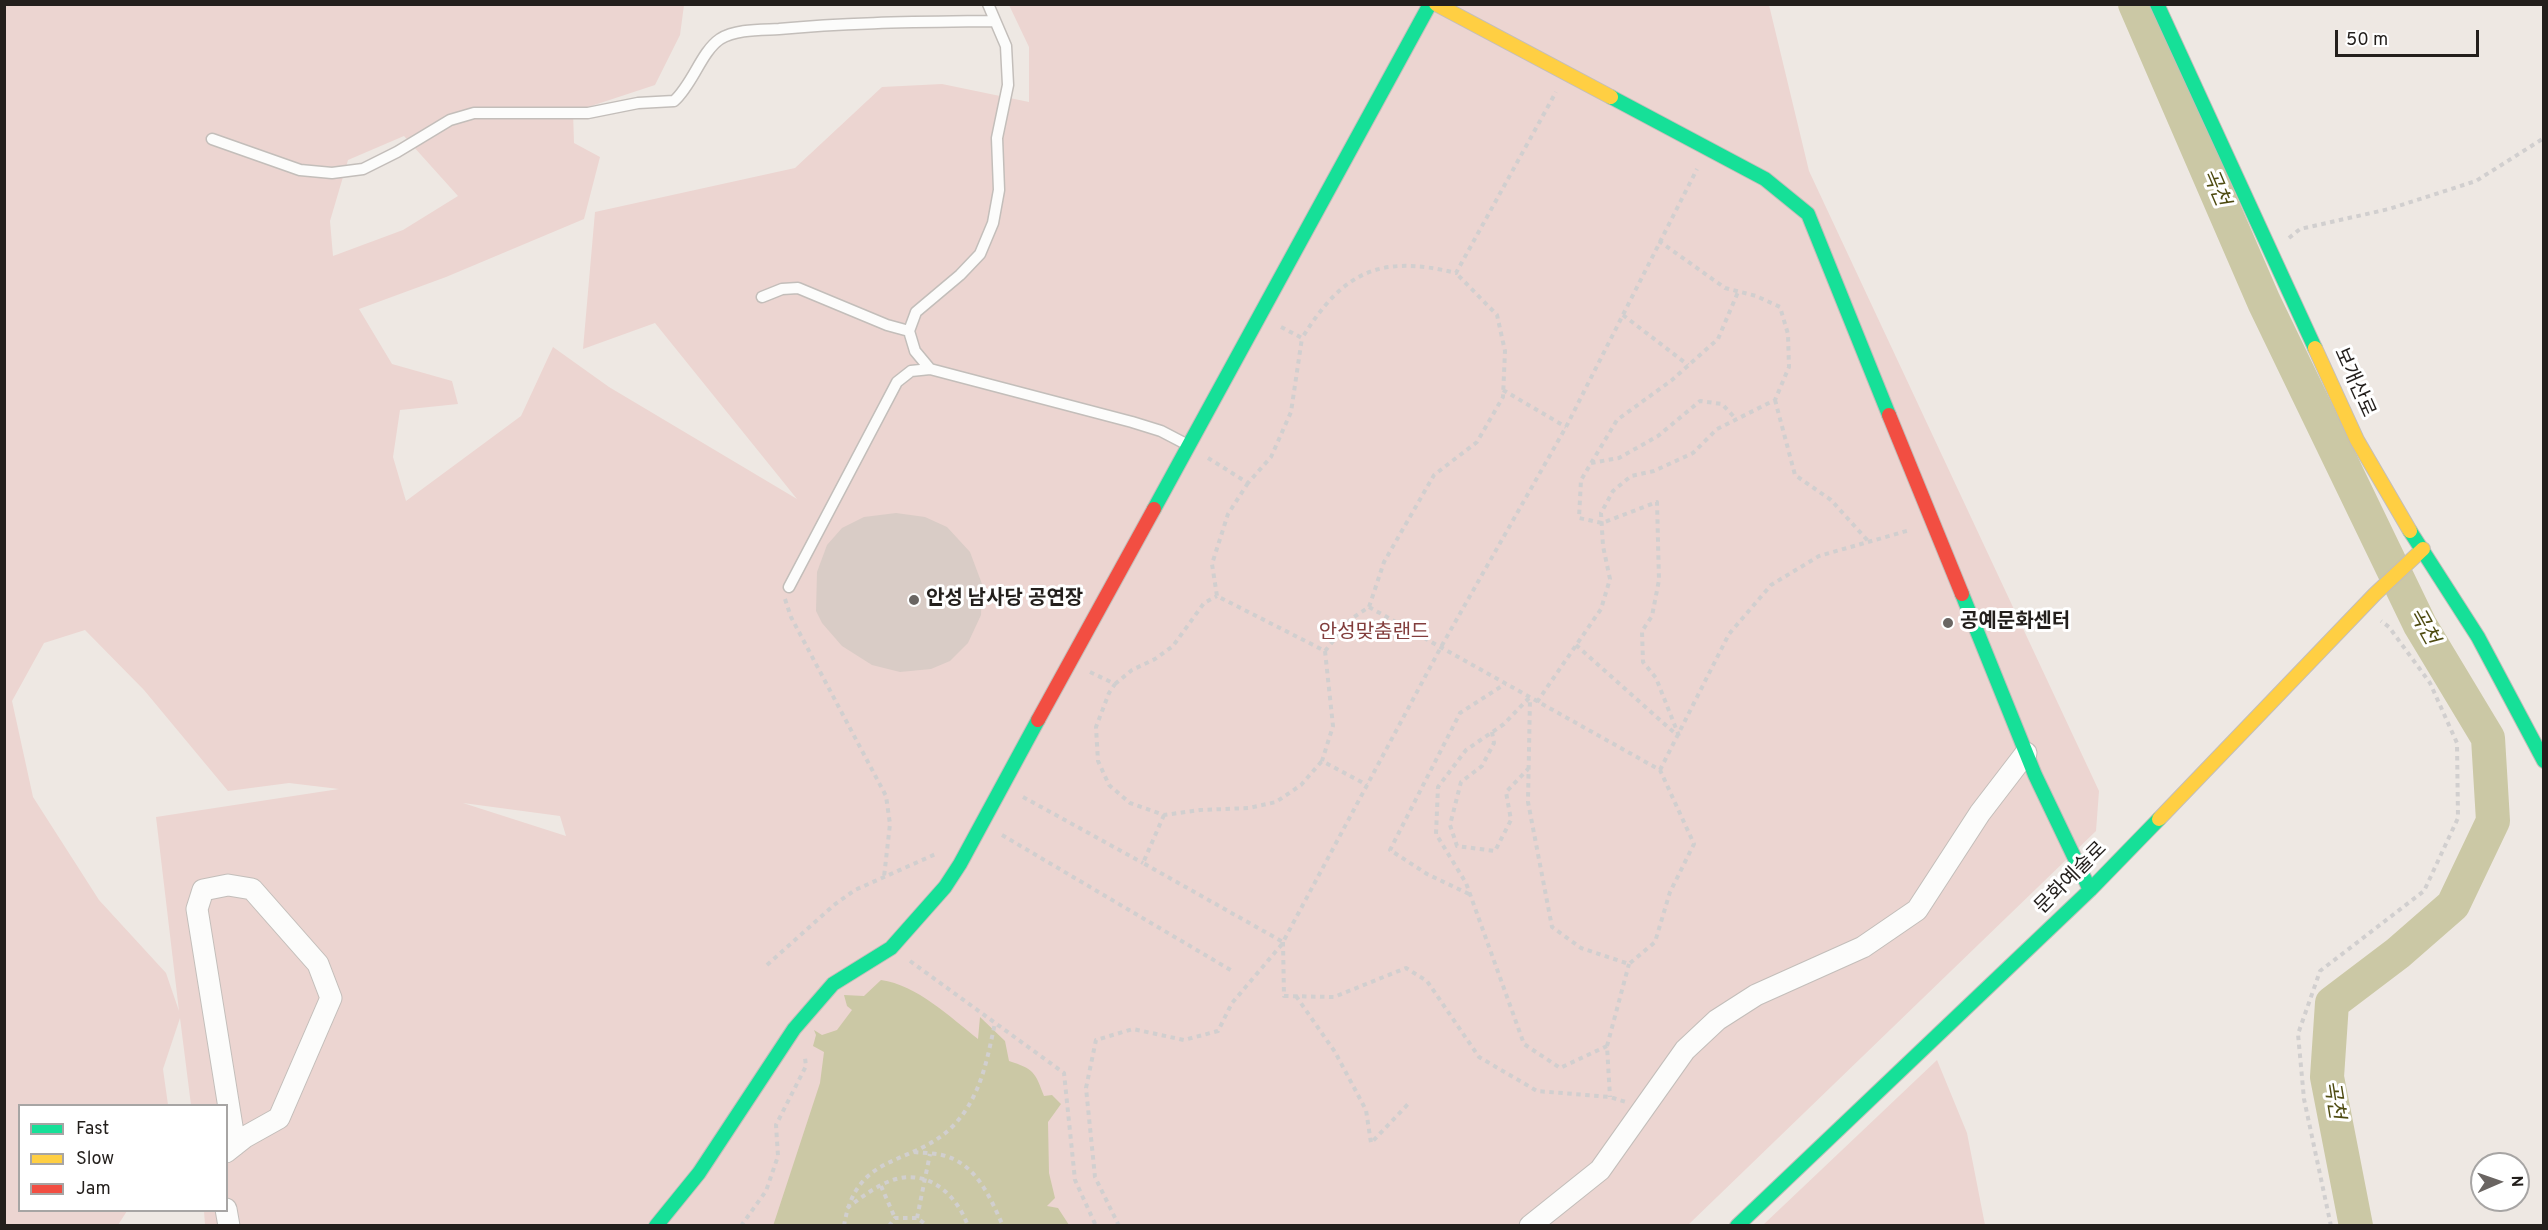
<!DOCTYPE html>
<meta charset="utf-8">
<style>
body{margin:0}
#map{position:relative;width:2548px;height:1230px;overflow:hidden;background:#eee8e3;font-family:Overpass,sans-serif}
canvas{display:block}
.frame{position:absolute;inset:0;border:6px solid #231f1c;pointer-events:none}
.legend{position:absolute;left:18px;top:1104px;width:210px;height:108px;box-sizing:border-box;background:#fff;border:2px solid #a7a5a4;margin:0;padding:8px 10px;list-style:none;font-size:18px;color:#231f1c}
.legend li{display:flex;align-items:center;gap:12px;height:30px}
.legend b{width:30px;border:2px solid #a7a5a4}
.north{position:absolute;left:2470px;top:1152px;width:60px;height:60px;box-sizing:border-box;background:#fff;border:2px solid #a7a5a4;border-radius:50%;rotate:88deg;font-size:16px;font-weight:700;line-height:24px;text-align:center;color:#231f1c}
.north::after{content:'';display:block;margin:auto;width:21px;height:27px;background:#6a6562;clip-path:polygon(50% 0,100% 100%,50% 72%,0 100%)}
.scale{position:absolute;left:2335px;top:30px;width:144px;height:27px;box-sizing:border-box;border:3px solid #231f1c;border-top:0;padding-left:8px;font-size:18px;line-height:21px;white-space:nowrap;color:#231f1c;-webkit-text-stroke:4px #fff;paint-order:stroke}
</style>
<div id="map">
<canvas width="2548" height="1230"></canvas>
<div class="frame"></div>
<ul class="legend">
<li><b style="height:8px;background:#16e098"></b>Fast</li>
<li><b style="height:8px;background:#ffcf43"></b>Slow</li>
<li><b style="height:8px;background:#f24e42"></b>Jam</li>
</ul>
<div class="north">N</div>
<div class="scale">50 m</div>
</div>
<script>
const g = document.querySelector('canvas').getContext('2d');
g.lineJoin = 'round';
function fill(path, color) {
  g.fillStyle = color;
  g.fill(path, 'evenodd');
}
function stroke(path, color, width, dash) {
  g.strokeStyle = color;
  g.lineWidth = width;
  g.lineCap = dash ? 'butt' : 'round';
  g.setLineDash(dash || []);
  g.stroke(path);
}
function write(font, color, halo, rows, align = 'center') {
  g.font = font + ' Overpass,"Noto Sans KR",sans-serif';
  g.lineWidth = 6;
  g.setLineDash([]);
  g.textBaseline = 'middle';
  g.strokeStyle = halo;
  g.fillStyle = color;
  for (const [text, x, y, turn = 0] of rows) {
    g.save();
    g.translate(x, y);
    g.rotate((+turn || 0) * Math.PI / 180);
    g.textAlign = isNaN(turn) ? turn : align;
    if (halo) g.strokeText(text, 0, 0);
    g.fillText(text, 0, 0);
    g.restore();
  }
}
fill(new Path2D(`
 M5,5H684L680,35L655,85L573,112L574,143L600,157L584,219L446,277L359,309L392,364L452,381L458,404L400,410L393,457L406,501L521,416L553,347L609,387L797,499L655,323L583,349L595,212L795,168L882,87L942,84L1029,102V47L1009,5H1769L1809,171L2099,791L2096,831L1688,1225H205L204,1211L226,1210V1106L191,1105L180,1018L163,1069L168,1105L20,1106V1210L127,1211L118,1225L5,1226ZM404,136L458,196L403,230L333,256L330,221L348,160ZM85,630L144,690L228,791L289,783L339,789L156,817L179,1011L166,973L99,900L33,797L12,701L44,643ZM463,803L560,816L566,836Z
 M1937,1060L1967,1133L1985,1225H1763Z`), '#ecd5d1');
fill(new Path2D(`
 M881,980C917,985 950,1017 978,1039L980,1017L1005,1041L1009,1061C1034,1069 1035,1072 1044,1096L1052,1095L1061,1104L1048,1122L1049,1173L1055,1198L1047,1206L1058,1208L1069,1225L773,1226L820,1083L824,1052L813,1046L816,1035L814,1030L822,1035L837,1030L852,1010L847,1006L844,995L864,996Z`), '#cbc8a5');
stroke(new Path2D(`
 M2135,4L2264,302L2420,625L2488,738L2493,821L2453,905L2398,953L2332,1003L2327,1077L2356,1226`), '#cbc8a5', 34);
fill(new Path2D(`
 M896,513L925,517L947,527L970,552L982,584L981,615L968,643L950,661L931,669L900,672L872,665L842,646L822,623L816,611L817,572L827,545L842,528L864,517Z`), '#d9ccc6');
const lane = new Path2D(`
 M212,139L300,170L332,173L363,169L397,152L450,120L474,113H588L638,103L674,101C693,84 701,52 720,39C736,29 761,30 779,29C851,22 923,22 995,21
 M762,297L782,289L798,288L887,325L909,331
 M930,369L915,351L909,331L916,312L960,275L980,254L993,223L999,190L997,138L1008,85L1006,46L988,4
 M789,587L897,382L911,371L930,369L1132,422L1161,431L1186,444`);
const street = new Path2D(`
 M226,1152L245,1137L279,1118L331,998L318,964L252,889L228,885L203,890L197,909L235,1145
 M226,1209L229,1226
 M1530,1226L1600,1170L1685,1050L1717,1020L1756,995L1863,947L1917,910L1980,813L2026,753`);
const fast = new Path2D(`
 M2157,4L2315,348
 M1611,97L1765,179L1808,214L1889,415
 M1154,509L1430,4
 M2410,531L2478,637L2544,761
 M1962,594L2035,775L2090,890
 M656,1226L699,1173L794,1029L833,984L891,948L945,887L960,864L1038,720
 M1737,1226L2090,890L2159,819`);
const slow = new Path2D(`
 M1436,4L1611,97
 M2315,348L2357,440L2410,531
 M2159,819L2375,594L2423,549`);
const jam = new Path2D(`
 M1889,415L1962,594
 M1038,720L1154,509`);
stroke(lane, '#c3beba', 13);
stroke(street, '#c3beba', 23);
stroke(fast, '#c3beba', 16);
stroke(slow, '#c3beba', 16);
stroke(jam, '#c3beba', 16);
stroke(new Path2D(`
 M2289,238L2300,229L2389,209L2476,181L2544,138
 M1623,315L1688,365
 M1281,327L1302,338C1343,272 1379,254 1456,273L1556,92
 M1503,390L1566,427
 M1775,400L1795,475L1831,500L1869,542
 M1208,458L1248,483L1271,457L1291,412L1302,338
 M1591,463L1619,458L1658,436L1700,401L1722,404L1736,419
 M1248,483L1228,514L1212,564L1217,596L1325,651L1351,619L1369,607L1384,562L1434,475L1477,442L1503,397L1505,351L1497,315L1456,273
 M785,599L791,617L886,796L890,824L884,877
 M1369,607L1660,770L1694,844L1670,892L1655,942L1629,964L1581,948L1552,927L1528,802L1530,698
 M1576,645L1678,736
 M1325,651L1333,726L1322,761L1367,785
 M1090,672L1115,684L1109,693L1096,727L1098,761L1109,785L1130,803L1164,815L1200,810L1249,808L1276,802L1301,785L1322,761
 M1115,684L1132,670L1155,659L1173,646L1204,603L1217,596
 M1529,698L1504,724L1466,750L1438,787L1436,834L1466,883L1524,1044L1560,1068L1607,1046L1610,1097
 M1537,702L1601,609L1610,579L1603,546L1601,513L1613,491L1631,476L1654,471L1693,453L1717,429L1775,400L1789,367L1788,334L1780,307L1756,296L1725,288L1659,241
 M1492,732L1494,743L1482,766L1461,782L1450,825L1457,846L1495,851L1511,820L1506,792L1528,769
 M1679,736L1656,678L1643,662L1642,631L1652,616L1659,580L1657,502L1602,523L1579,518L1581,480L1617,420L1672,380L1718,339L1738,292
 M1660,770L1729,634L1771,585L1819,556L1910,530
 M1023,797L1143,863
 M1164,815L1143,863L1283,942L1441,647L1566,427L1697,169
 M1002,835L1234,972
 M1469,894L1427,874L1390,850L1460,713L1505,684
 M1283,942L1284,996L1334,997L1406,968L1427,981L1479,1057L1537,1091L1610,1097L1626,1102
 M910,961L1064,1073L1075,1180L1096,1226
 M767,965L834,905L855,890L938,853
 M1296,996L1335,1052L1366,1110L1371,1143L1409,1103
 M1607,1046L1629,964
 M914,1152C923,1153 933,1153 942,1155C976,1163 990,1197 1003,1226
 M881,1186L895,1218
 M847,1208C862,1197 878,1184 896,1179C931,1170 957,1196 968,1226
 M917,1218L930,1154
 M741,1226L766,1191L778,1156L776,1125L806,1066L805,1058
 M844,1226C856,1150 912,1168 954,1125C981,1096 987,1060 995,1023
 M889,1226L895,1218H917L928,1226
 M1119,1226L1095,1177L1086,1088L1096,1040L1133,1029L1184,1040L1218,1031L1232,1003L1283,943
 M2331,1226L2304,1099L2298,1034L2320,971L2424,891L2458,818L2457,743L2430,683L2389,627L2381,621`), '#d1cfcf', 4, [4.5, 4.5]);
stroke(lane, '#fcfcfb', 10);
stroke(street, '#fcfcfb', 21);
stroke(fast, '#16e098', 14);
stroke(slow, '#ffcf43', 14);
stroke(jam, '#f24e42', 14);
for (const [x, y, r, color] of [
 [914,600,6,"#6a6562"],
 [1948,623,6,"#6a6562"]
]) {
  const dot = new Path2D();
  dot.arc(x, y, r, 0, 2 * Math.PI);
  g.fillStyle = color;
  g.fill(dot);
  stroke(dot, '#fff', 2);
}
write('20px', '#231f1c', '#fff', [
 ["보개산로",2353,383,66],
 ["문화예술로",2072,879,-45]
]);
write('bold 20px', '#231f1c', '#fff', [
 ["안성 남사당 공연장",926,600],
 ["공예문화센터",1960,623]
], 'left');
write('20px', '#823d3c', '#fff', [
 ["안성맞춤랜드",1374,634]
]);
write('italic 21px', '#4f4c12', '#fff', [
 ["곡천",2214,188,67],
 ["곡천",2422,627,61],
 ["곡천",2332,1100,81]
]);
</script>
